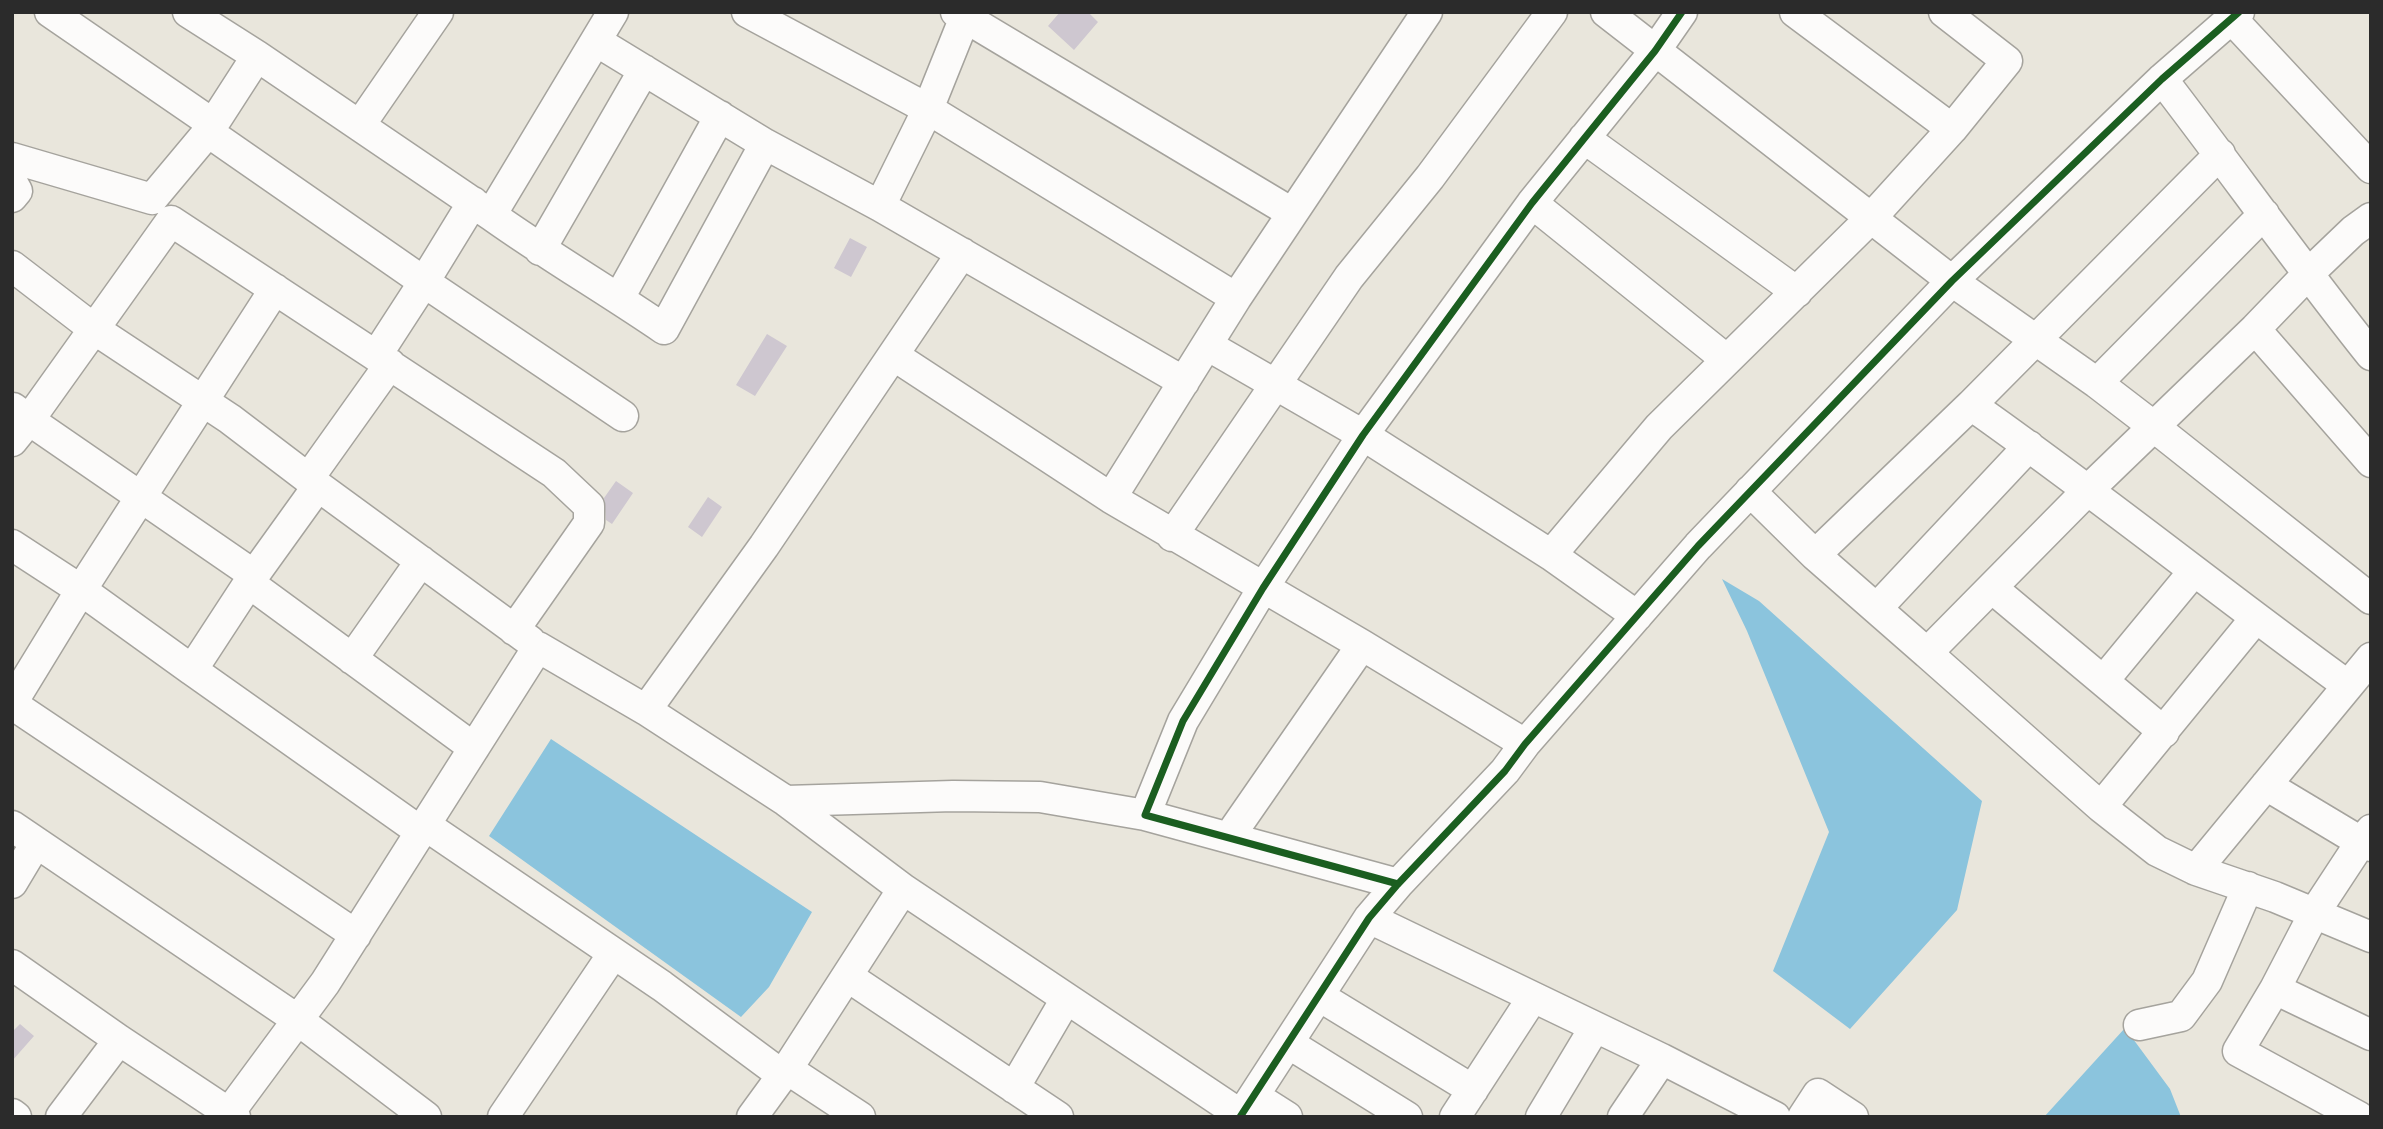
<!DOCTYPE html>
<style>
body{margin:0}
#map{position:relative;width:2383px;height:1129px;overflow:hidden;background:#e9e6dc;font-family:"Indie Flower",sans-serif}
canvas{display:block}
.frame{position:absolute;inset:0;border:14px solid #2b2b2b;pointer-events:none}
</style>
<div id="map">
<canvas width="2383" height="1129"></canvas>
<div class="frame"></div>
</div>
<script>
const g = document.querySelector('canvas').getContext('2d');
g.lineJoin = 'round';
function fill(path, color) {
  g.fillStyle = color;
  g.fill(path, 'evenodd');
}
function stroke(path, color, width, dash) {
  g.strokeStyle = color;
  g.lineWidth = width;
  g.lineCap = dash ? 'butt' : 'round';
  g.setLineDash(dash || []);
  g.stroke(path);
}
fill(new Path2D(`
 M1722,579L1759,601L1982,801L1957,910L1850,1029L1773,971L1829,832L1747,631Z
 M551,739L812,912L769,987L741,1017L489,836Z
 M2125,1028L2170,1089L2181,1117H2044Z`), '#8bc4dd');
fill(new Path2D(`
 M1060,12H1088L1098,22L1074,50L1048,26Z
 M850,238L867,247L851,277L834,268Z
 M767,334L787,346L755,396L736,385Z
 M616,481L633,493L612,524L606,520L604,498Z
 M708,497L722,507L702,537L688,527Z
 M20,1024L34,1036L12,1061V1032Z`), '#cec7d0');
const minor = new Path2D(`
 M50,12L213,124
 M188,12L257,56L491,215L613,12
 M747,12L928,109L1236,298
 M956,12L1292,213
 M1427,12L1236,298L1111,498L1362,645L1525,744
 M1606,12L1952,281L2097,383L2153,426L2371,599
 M1944,12L2007,61L1952,129
 M2232,19L2371,168
 M2162,79C2232,170 2299,265 2371,355
 M360,125L438,12
 M208,132L424,282L473,202
 M1584,138L1797,292
 M765,144L880,206L1184,382
 M12,158L152,199L208,132L257,56
 M12,182L17,191L12,197
 M1532,203L1727,360
 M880,206L928,109L967,12
 M491,215C547,255 607,290 664,329L765,144L596,41
 M540,250L644,70
 M12,266L94,329L171,221L554,473L589,506V523L514,630
 M619,298L720,116
 M2255,329L2371,462
 M1207,345L1363,435L1551,555L1637,616
 M893,355L1111,498
 M376,356L424,282L623,416
 M2097,383L2264,214
 M1971,405L2220,154
 M13,408L29,420L94,329L230,419L318,486L254,575
 M12,441L29,420L254,575L192,670L421,832
 M308,479L390,364
 M318,486L530,641
 M1750,491L1815,555L1927,653L2087,491L2255,329L2307,275L2353,231L2371,218
 M1172,536L1349,277L1430,177L1552,12
 M12,545L81,590L275,289
 M1551,555L1659,427L1872,217L1952,129L1795,12
 M1815,555L1971,405C2099,495 2220,593 2347,685
 M249,583L474,748
 M1992,588L2164,732
 M1877,608L2029,446
 M1927,653L2101,807L2157,851L2196,870L2371,658
 M352,659L421,561
 M2104,680L2194,571
 M12,703L81,590L192,670
 M12,704L356,935
 M646,710L538,647L425,825L662,986L782,1075
 M2266,785L2361,842L2371,830
 M786,801L646,710L764,546L962,253
 M2101,807L2255,619
 M12,826L298,1020L426,1117
 M1229,837L1362,645
 M2196,870L2275,897L2371,937
 M12,883L36,843
 M1398,884L1145,815L1183,721L1263,588L1363,435L1532,203L1655,51L1682,12
 M903,889L786,801L953,796L1040,797L1145,815
 M1369,918L1533,997
 M12,965L119,1040L235,1117
 M847,976L1058,1117
 M2275,989L2371,1035
 M1319,996L1473,1090
 M2139,1025L2181,1016L2207,981L2248,887
 M1288,1043L1407,1117
 M787,1069L860,1117
 M1014,1088L1066,999
 M1254,1096L1287,1117
 M12,1114L16,1117
 M61,1117L119,1040
 M226,1117L325,983L425,825
 M503,1117L613,954
 M752,1117L787,1069L903,889L1241,1115
 M1240,1117L1369,918L1398,884L1505,771L1525,744L1698,546L1952,281L2162,79L2239,12
 M1455,1117L1533,997L1662,1059L1775,1117
 M1541,1117L1595,1027
 M1623,1117L1662,1059
 M1803,1117L1818,1094L1853,1117
 M2359,1117L2238,1051L2275,989L2315,912L2361,842L2371,846`);
stroke(minor, '#a5a39d', 33);
stroke(minor, '#fcfbfa', 30);
stroke(new Path2D(`
 M1398,884L1145,815L1183,721L1263,588L1363,435L1532,203L1655,51L1682,12
 M1240,1117L1369,918L1398,884L1505,771L1525,744L1698,546L1952,281L2162,79L2239,12`), '#1b5e20', 7);
</script>
